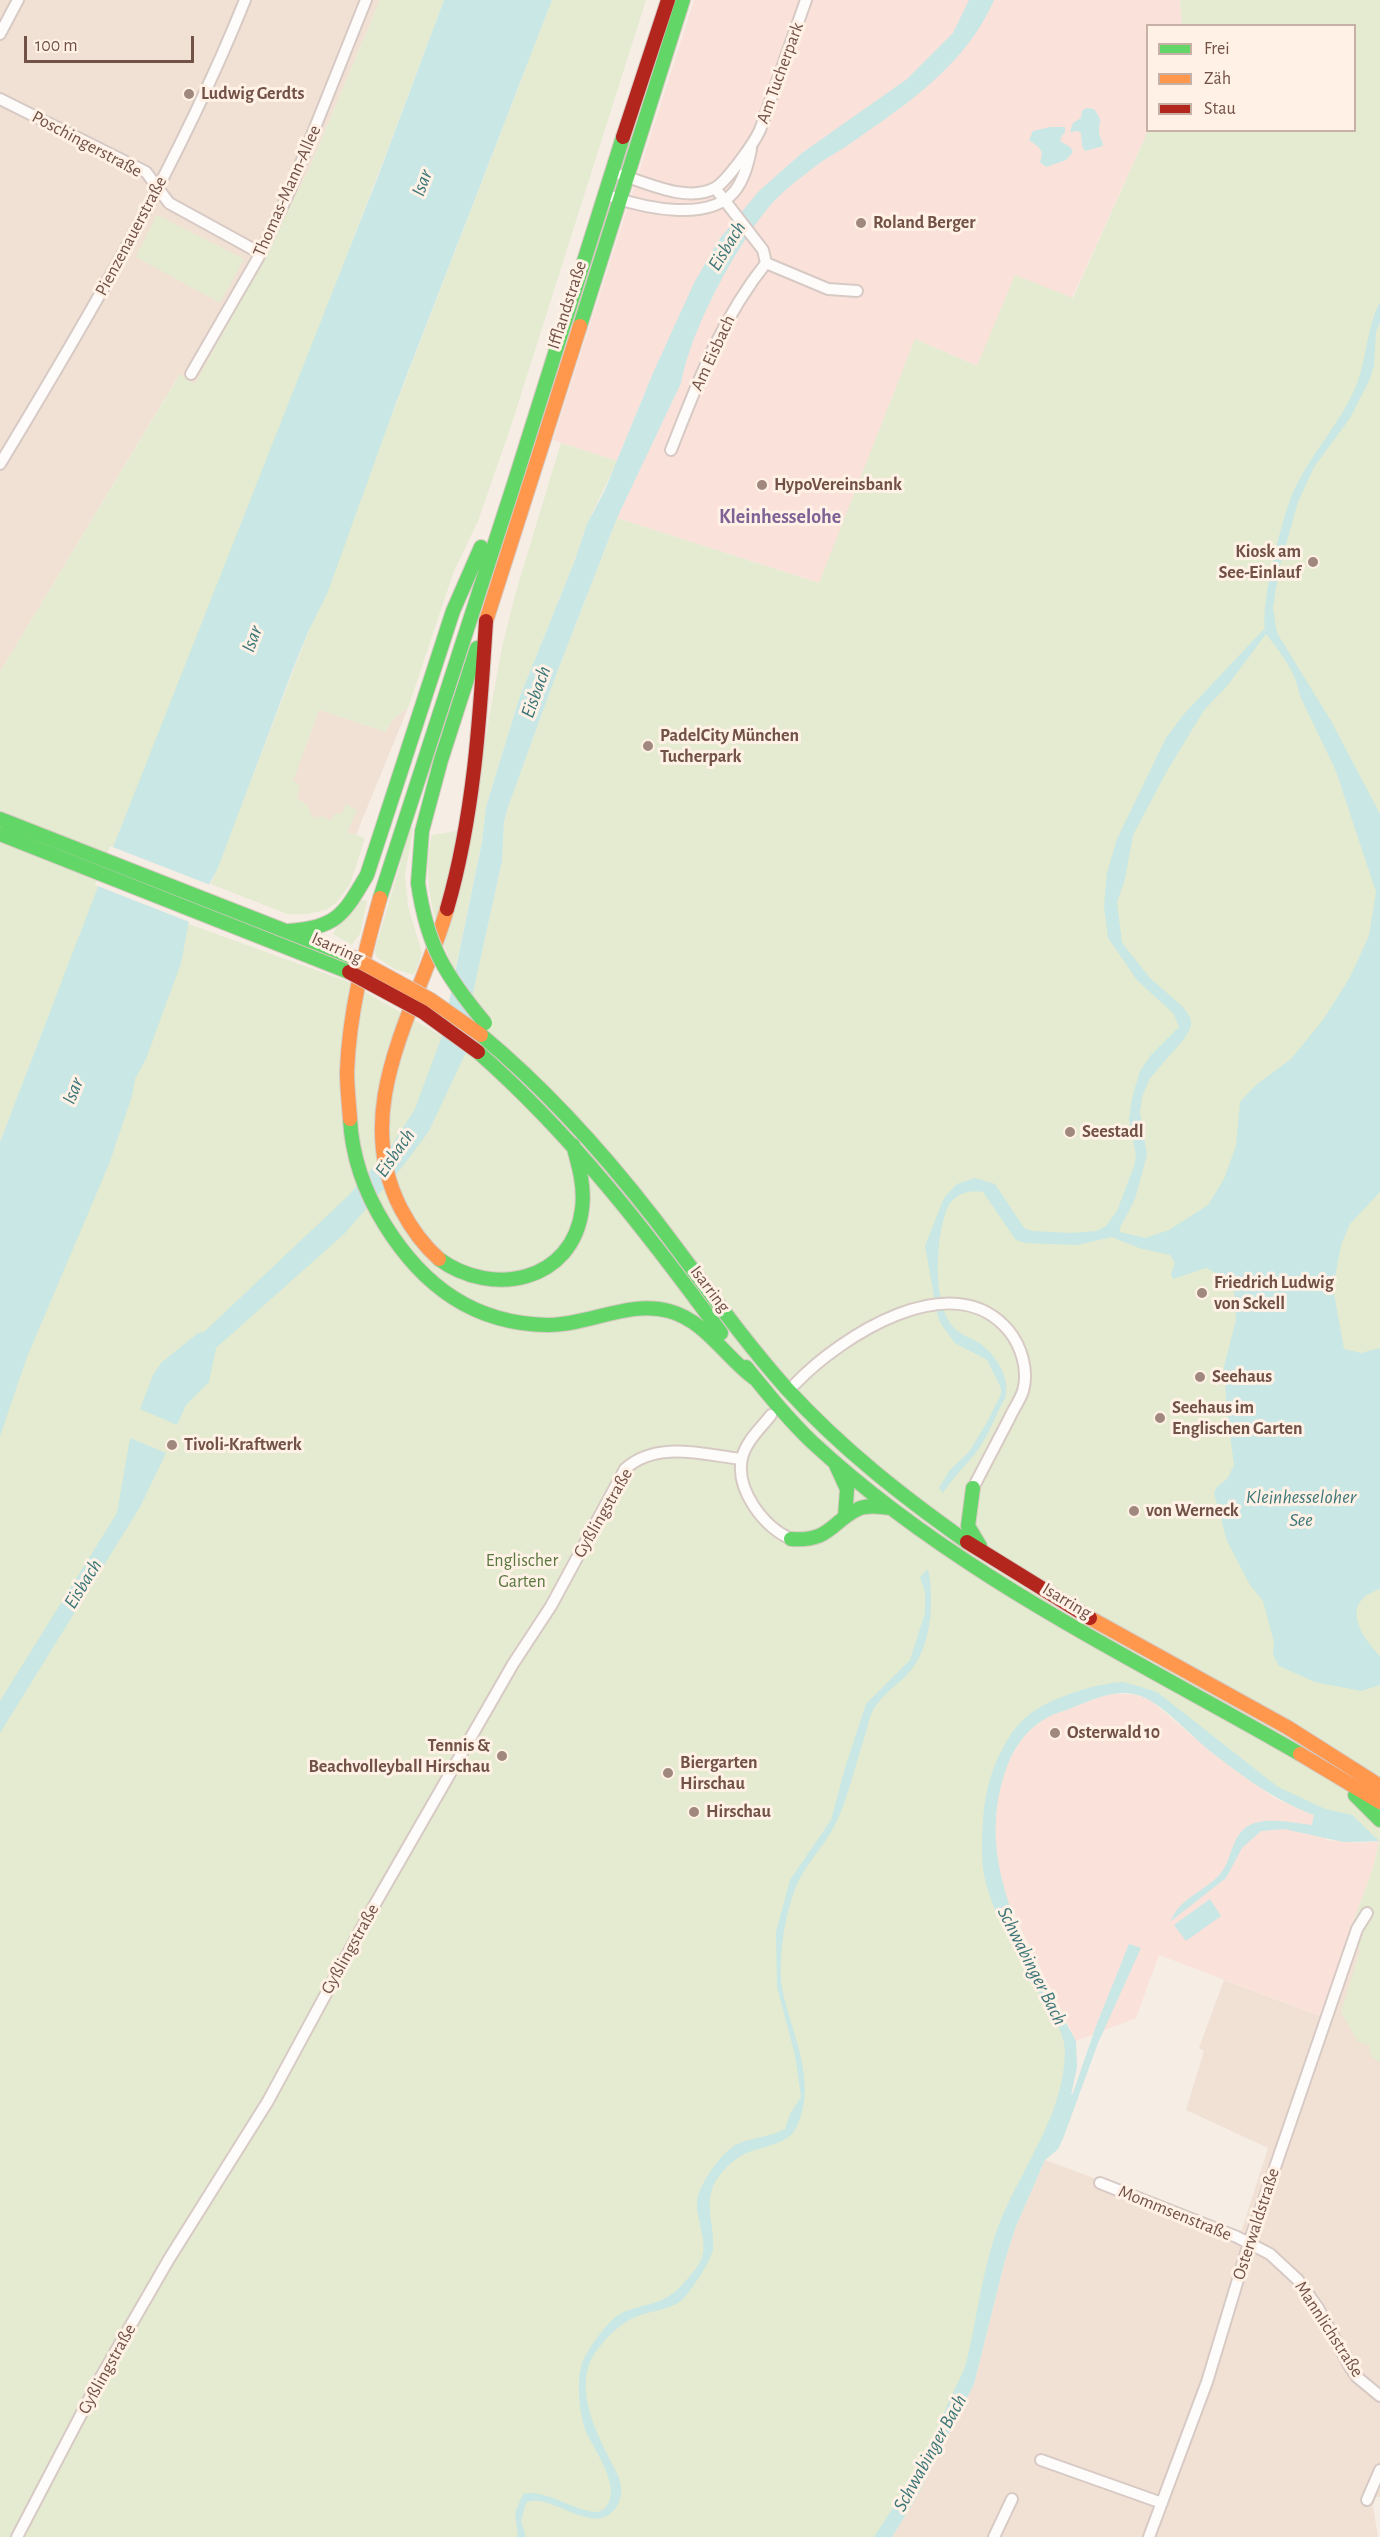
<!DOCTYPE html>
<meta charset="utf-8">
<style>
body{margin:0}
#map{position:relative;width:1380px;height:2537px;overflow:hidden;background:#f6ede5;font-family:"Alegreya Sans",sans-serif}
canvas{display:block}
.legend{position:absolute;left:1146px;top:24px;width:210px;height:108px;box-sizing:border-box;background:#fff1e5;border:2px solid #c7b1a6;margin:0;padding:8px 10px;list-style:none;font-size:18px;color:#725147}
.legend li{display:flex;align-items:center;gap:12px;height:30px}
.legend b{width:30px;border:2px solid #c7b1a6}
.scale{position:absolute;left:24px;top:36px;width:170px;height:27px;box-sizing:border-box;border:3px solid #725147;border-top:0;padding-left:8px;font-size:18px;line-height:21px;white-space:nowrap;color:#725147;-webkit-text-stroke:4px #fff1e5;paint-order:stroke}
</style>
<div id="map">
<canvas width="1380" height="2537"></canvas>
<ul class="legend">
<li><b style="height:8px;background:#63d668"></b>Frei</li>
<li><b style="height:8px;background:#ff974d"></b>Zäh</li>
<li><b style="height:8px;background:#b3261e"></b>Stau</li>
</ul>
<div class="scale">100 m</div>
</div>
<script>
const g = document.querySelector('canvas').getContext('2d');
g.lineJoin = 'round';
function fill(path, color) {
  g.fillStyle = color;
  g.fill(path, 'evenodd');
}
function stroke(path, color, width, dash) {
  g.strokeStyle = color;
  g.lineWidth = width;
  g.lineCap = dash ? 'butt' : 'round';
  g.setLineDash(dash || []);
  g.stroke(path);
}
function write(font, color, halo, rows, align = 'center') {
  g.font = font + ' "Alegreya Sans",sans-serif';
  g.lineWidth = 6;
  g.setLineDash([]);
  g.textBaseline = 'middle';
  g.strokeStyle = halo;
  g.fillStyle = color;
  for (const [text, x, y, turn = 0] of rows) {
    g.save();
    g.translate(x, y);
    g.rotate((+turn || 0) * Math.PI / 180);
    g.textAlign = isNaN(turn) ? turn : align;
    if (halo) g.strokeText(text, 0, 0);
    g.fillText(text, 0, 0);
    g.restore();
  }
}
fill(new Path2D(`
 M0,0H380L310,167L263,261L195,384L179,375L0,672Z
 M408,708L356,835L283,808L319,710L385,732L394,718Z
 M1350,1931L1380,1987V2497H1376L1373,2506L1378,2537H892L916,2498L974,2384L1005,2260L1016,2226L1045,2160L1241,2232L1268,2148L1186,2110L1204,2051L1199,2048L1224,1980L1320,2016Z`), '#f1e1d5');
fill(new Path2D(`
 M694,0H1180L1182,25L1148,26V131L1072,298L1015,276L978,366L915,339L820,583L617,518L680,383L653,373L617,461L553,440Z
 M1112,1693L1137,1695L1150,1700L1211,1752L1276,1799L1314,1815L1326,1840L1361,1843L1379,1841L1374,1865L1320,2016L1159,1955L1136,2018L1076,2041L1007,1900L996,1860L995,1841L997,1793L1009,1759L1025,1734L1047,1716Z`), '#fae2db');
fill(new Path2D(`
 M380,0H444C301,383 146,761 0,1142V672L180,374L195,384L263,261L310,167Z
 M552,0H646L511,426L478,521L454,571L408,708L394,718L385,732L319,710L293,781L300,785L297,798L307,805L313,818L322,816L330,821L335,814L342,813L346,804L357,811L347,832L365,838L350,884L337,902L326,910L308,914H287L211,884Z
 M1180,0H1380V2063L1371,2056L1369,2045L1358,2042L1341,2012L1360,1950L1350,1931L1374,1865L1379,1841L1344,1842L1310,1835L1314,1815C1275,1801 1235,1772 1203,1745C1185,1730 1160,1702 1138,1695C1112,1687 1085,1704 1060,1712C1034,1720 1015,1743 1006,1769C971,1867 1032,1957 1076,2041L1077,2067L1070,2093L1064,2136L1058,2149L1045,2160L1016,2226L1005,2260L974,2384L916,2498L892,2537H0V1417L186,923L346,981L442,1036L473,993L502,861L504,822L508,807L556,675L617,518L819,583L915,339L977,366L1015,275L1073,298L1148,131L1354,130V26L1182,25Z
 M157,215L244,259L220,303L136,257Z
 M561,443L617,461L587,524L575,560L519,699L486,807L482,842L455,971C436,931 420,879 432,835L469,829L502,647L517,588Z
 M411,827L413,829L405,876L408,906L422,953L414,975L395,969L376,957L375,950Z
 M362,900L367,901L360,934L351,945L333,934L339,923Z`), '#e4ebd0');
fill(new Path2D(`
 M444,0H552L396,403L327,594L308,632L293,669L217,870L189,921L181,963L146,1059L135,1079L132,1096L109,1164L27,1357L0,1436V1142L114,845L377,179Z
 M969,0H994C966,65 907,104 851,143C840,151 827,157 816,166C800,178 781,192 768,208C734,250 691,329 681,383L617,518L556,675L508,807L504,822L502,861L473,993L466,1052L429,1131L399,1171L344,1234L216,1348L209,1382L186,1405L177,1425L140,1409L153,1375L161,1363L198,1333L204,1332L349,1195L390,1148L415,1109L442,1036L482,842L486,807L519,699L575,560L587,524L604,492L653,373L694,283L718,241L759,191L802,153L907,79L953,33Z
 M1086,108L1094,109C1104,124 1099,118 1099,132C1099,137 1103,141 1103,146L1085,151L1082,146L1081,133L1077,131L1070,132L1073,123L1081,118L1082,111Z
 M1050,127H1065V133L1062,135L1060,141L1070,147L1073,152L1066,160L1046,167L1040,162C1045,150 1039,147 1029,140L1033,131Z
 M1380,302V323L1376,331L1374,366L1369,381L1350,418L1314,467L1298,502L1279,569L1273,608L1277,633L1331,721L1380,814V1192L1350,1224L1341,1245L1333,1288L1344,1349L1361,1353L1380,1348V1589C1340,1602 1359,1634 1380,1656V1685L1361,1691L1315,1682L1279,1666L1273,1655L1274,1642L1263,1601L1250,1585L1227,1541L1214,1493L1217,1487L1228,1478L1234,1465L1227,1412L1224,1367L1236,1320L1234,1290L1222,1276L1206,1268L1173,1279L1171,1274L1175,1263L1170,1255L1139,1248L1112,1237L1077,1245L1025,1243L1016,1240L983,1192C967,1189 952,1195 946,1211C936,1240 932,1300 952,1326C960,1335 969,1337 979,1343C993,1352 1009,1375 1006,1393C1006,1398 1001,1405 999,1410C991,1426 982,1448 969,1461C958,1473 953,1478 943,1493L939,1488L950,1470L969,1452L986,1424L1001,1394V1388L987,1360L955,1343L941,1324L937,1313L925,1246L944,1198L957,1184L975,1178L995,1184L1024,1228L1032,1231L1071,1233L1097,1231L1106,1226L1117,1211L1134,1166L1136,1156L1129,1119L1132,1098L1140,1071L1151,1055L1179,1027L1174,1014L1137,980L1108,938L1104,906L1107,873L1117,839L1166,738L1184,714L1265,628C1261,601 1283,512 1296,486C1313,452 1339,424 1355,389C1367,361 1366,329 1380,302ZM1266,634C1281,653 1296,672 1300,696L1336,771L1376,892L1369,936L1349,979L1323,1020L1291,1059L1256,1085L1240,1102L1236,1146L1224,1179L1208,1205L1169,1230L1145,1238L1120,1232V1228L1135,1199L1147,1155L1140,1112L1142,1097L1150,1078L1184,1039L1191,1027V1019L1183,1007L1150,978L1122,943L1117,902L1125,879L1133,835L1167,771L1204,710L1227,686Z
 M130,1438L166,1453L140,1507L0,1733V1701L117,1513Z
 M928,1569C934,1598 932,1637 916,1663C906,1680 886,1690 875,1707C870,1714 868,1726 865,1735C856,1763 849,1794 837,1821C823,1850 802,1865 792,1898C784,1921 778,1964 782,1988C791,2034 819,2082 796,2128C788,2144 764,2146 749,2152C736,2157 725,2167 717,2179C702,2201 715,2225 713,2249C712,2259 690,2293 682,2300C668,2311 646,2311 631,2319C614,2328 593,2350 588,2368C579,2399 597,2433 610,2460C614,2468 621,2479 621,2488C622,2496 619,2504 614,2510C592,2537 546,2489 526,2503L521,2521L526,2537H518L515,2513L523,2494C547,2487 590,2522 604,2509C626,2489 590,2446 584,2426C579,2408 577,2385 581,2367C584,2353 606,2324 617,2316C639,2302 662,2308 682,2285C688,2278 697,2269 701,2260C709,2243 696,2220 697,2202C698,2187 718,2158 730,2149C742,2138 769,2138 785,2129L790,2114L801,2097L795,2055L777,1987L776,1932L790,1880L831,1820L845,1768L866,1704L910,1660L925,1613V1592L920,1577Z
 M1124,1682L1157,1692L1278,1787L1325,1809L1352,1815L1379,1841L1344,1842L1284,1829L1261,1831L1242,1848L1226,1878L1171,1921C1179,1898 1206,1891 1220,1874C1232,1861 1231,1836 1248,1826C1265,1816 1293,1823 1312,1825L1314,1815C1276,1801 1242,1776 1210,1751C1189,1734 1163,1703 1138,1695C1112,1687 1085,1704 1060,1712C1034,1720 1015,1743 1006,1769C971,1867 1032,1957 1076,2041L1077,2067L1071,2095L1073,2093L1096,2026L1129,1944L1141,1948L1098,2043L1064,2136L1058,2149L1045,2160L1016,2226L1005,2260L974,2384L916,2498L892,2537H874C903,2494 928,2449 949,2402C955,2388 963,2374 967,2360C978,2313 983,2264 1001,2219C1024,2165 1064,2113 1065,2052C1065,2031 1049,2010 1039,1993C1019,1956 993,1917 984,1875C981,1857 982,1838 983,1820C985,1792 991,1769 1005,1744C1013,1730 1024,1716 1039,1708C1062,1695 1097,1683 1124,1682Z
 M1210,1899L1221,1916L1186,1941L1174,1925Z`), '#c8e7e5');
fill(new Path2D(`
 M110,846L213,886L192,923L95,885Z`), '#f6ede5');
const street = new Path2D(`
 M0,34L18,0
 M0,99L146,172L169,203L260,253
 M621,175C648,183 687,203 715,188C724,183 731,172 737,165C746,153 754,143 760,130L806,0
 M715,188L763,250L766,263L828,289L857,291
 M613,197C645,208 708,222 734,192C744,180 748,164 751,149
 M191,374L258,258L290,190L366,0
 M671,450C698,382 720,321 766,263
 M0,464C90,315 180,162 245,0
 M795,1384C840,1337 953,1263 1009,1331C1021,1346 1029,1370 1023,1391C1020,1400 1013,1410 1009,1419C997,1442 985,1465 973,1488
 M771,1415C761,1428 746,1441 742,1458C735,1490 764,1527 791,1539
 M1100,2183L1237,2237L1270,2254L1298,2280L1318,2308L1350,2367L1357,2377L1380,2396
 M1041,2460L1162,2503
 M1367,2500L1380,2470
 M17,2537L98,2382L169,2259L268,2101L367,1918L513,1664L551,1606L625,1469C657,1440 704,1455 742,1459
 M994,2537L1012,2499
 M1149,2537L1207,2382L1249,2243L1357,1929L1367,1913`);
const fast = new Path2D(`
 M580,326L683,0
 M513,487L623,137
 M0,819L352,957
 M0,834L349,972
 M418,883L422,831L441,760L477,648
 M380,898L513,487
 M288,931C337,927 343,916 367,875L453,611L481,547
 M481,1035C546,1089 601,1150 653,1217C697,1274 738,1334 787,1389C841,1448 902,1496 967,1542
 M478,1052C572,1135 647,1232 721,1333
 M350,1119C352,1157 365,1193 385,1225C423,1286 474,1324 548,1325C589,1325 629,1300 669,1311C706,1321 725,1357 754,1378
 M439,1259C492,1298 573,1282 582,1209C585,1187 579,1166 573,1145
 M746,1367C767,1393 788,1419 812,1442C954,1574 1134,1658 1300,1754
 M836,1465L847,1489L845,1517
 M973,1488L968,1526L980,1546
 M791,1539C830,1542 831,1522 858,1509C868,1504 880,1507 891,1508
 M1355,1795L1380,1820`);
const slow = new Path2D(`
 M486,621L580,326
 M350,1119C349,1103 347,1088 347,1072C349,1013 364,955 380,898
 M439,1259C422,1244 411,1228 401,1209C348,1106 419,1007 447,909
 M1090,1618L1287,1727L1380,1786
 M1300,1754L1380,1802`);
const jam = new Path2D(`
 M623,137L668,0
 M447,909C474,816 480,717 486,621
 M967,1542L1090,1618`);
stroke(street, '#d7cac4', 14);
stroke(fast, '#d6c9c2', 16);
stroke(slow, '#d6c9c2', 16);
stroke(jam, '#d6c9c2', 16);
stroke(street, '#fefcfb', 10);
stroke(fast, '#63d668', 14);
stroke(slow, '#ff974d', 14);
stroke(jam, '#b3261e', 14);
const fastBridge = new Path2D(`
 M418,883C427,946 445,975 485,1023`);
const slowBridge = new Path2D(`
 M352,957L431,1000L481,1035`);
const jamBridge = new Path2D(`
 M349,972L423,1012L478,1052`);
stroke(fastBridge, '#d5c9c3', 16, []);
stroke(slowBridge, '#d5c9c3', 16, []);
stroke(jamBridge, '#d5c9c3', 16, []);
stroke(fastBridge, '#63d668', 14);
stroke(slowBridge, '#ff974d', 14);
stroke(jamBridge, '#b3261e', 14);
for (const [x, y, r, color] of [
 [189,94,6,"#a0887e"],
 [861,223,6,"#a0887e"],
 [762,485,6,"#a0887e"],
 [1313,562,6,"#a0887e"],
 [648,746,6,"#a0887e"],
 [1070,1132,6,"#a0887e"],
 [1202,1293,6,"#a0887e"],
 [1200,1377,6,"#a0887e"],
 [1160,1418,6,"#a0887e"],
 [172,1445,6,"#a0887e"],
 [1134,1511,6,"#a0887e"],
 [1055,1733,6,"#a0887e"],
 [502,1756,6,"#a0887e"],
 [668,1773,6,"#a0887e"],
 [694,1812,6,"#a0887e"]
]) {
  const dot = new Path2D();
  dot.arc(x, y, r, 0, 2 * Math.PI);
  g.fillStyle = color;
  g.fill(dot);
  stroke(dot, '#fff1e5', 2);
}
write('18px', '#725147', '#fff1e5', [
 ["Am Tucherpark",780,73,-70],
 ["Poschingerstraße",87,144,28],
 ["Thomas-Mann-Allee",287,191,-66],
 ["Pienzenauerstraße",131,236,-62],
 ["Ifflandstraße",567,305,-72],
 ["Am Eisbach",713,353,-65],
 ["Isarring",337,948,24],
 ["Isarring",710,1289,53],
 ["Gyßlingstraße",603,1513,-60],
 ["Isarring",1067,1601,31],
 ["Gyßlingstraße",350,1949,-61],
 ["Mommsenstraße",1175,2213,22],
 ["Osterwaldstraße",1256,2224,-72],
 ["Mannlichstraße",1329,2329,57],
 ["Gyßlingstraße",107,2369,-61]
]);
write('bold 18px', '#725147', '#fff1e5', [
 ["Ludwig Gerdts",201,94],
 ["Roland Berger",873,223],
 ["HypoVereinsbank",774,485],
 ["Kiosk am",1301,552,"right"],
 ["See-Einlauf",1301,573,"right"],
 ["PadelCity München",660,736],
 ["Tucherpark",660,757],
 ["Seestadl",1082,1132],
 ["Friedrich Ludwig",1214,1283],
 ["von Sckell",1214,1304],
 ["Seehaus",1212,1377],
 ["Seehaus im",1172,1408],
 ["Englischen Garten",1172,1429],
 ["Tivoli-Kraftwerk",184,1445],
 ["von Werneck",1146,1511],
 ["Osterwald 10",1067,1733],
 ["Tennis &",490,1746,"right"],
 ["Beachvolleyball Hirschau",490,1767,"right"],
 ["Biergarten",680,1763],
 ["Hirschau",680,1784],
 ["Hirschau",706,1812]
], 'left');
write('18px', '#58783f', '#fff1e5', [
 ["Englischer",522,1561],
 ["Garten",522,1582]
]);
write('italic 20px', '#3c7678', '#fff1e5', [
 ["Isar",422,183,-70],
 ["Eisbach",727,246,-58],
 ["Isar",252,639,-70],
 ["Eisbach",536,692,-70],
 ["Isar",73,1091,-68],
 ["Eisbach",395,1153,-55],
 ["Kleinhesseloher",1301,1497],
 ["See",1301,1520],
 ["Eisbach",83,1584,-58],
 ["Schwabinger Bach",1032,1966,63],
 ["Schwabinger Bach",930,2453,-61]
]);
write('bold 20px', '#7e6296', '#fff1e5', [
 ["Kleinhesselohe",780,517]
]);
</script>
